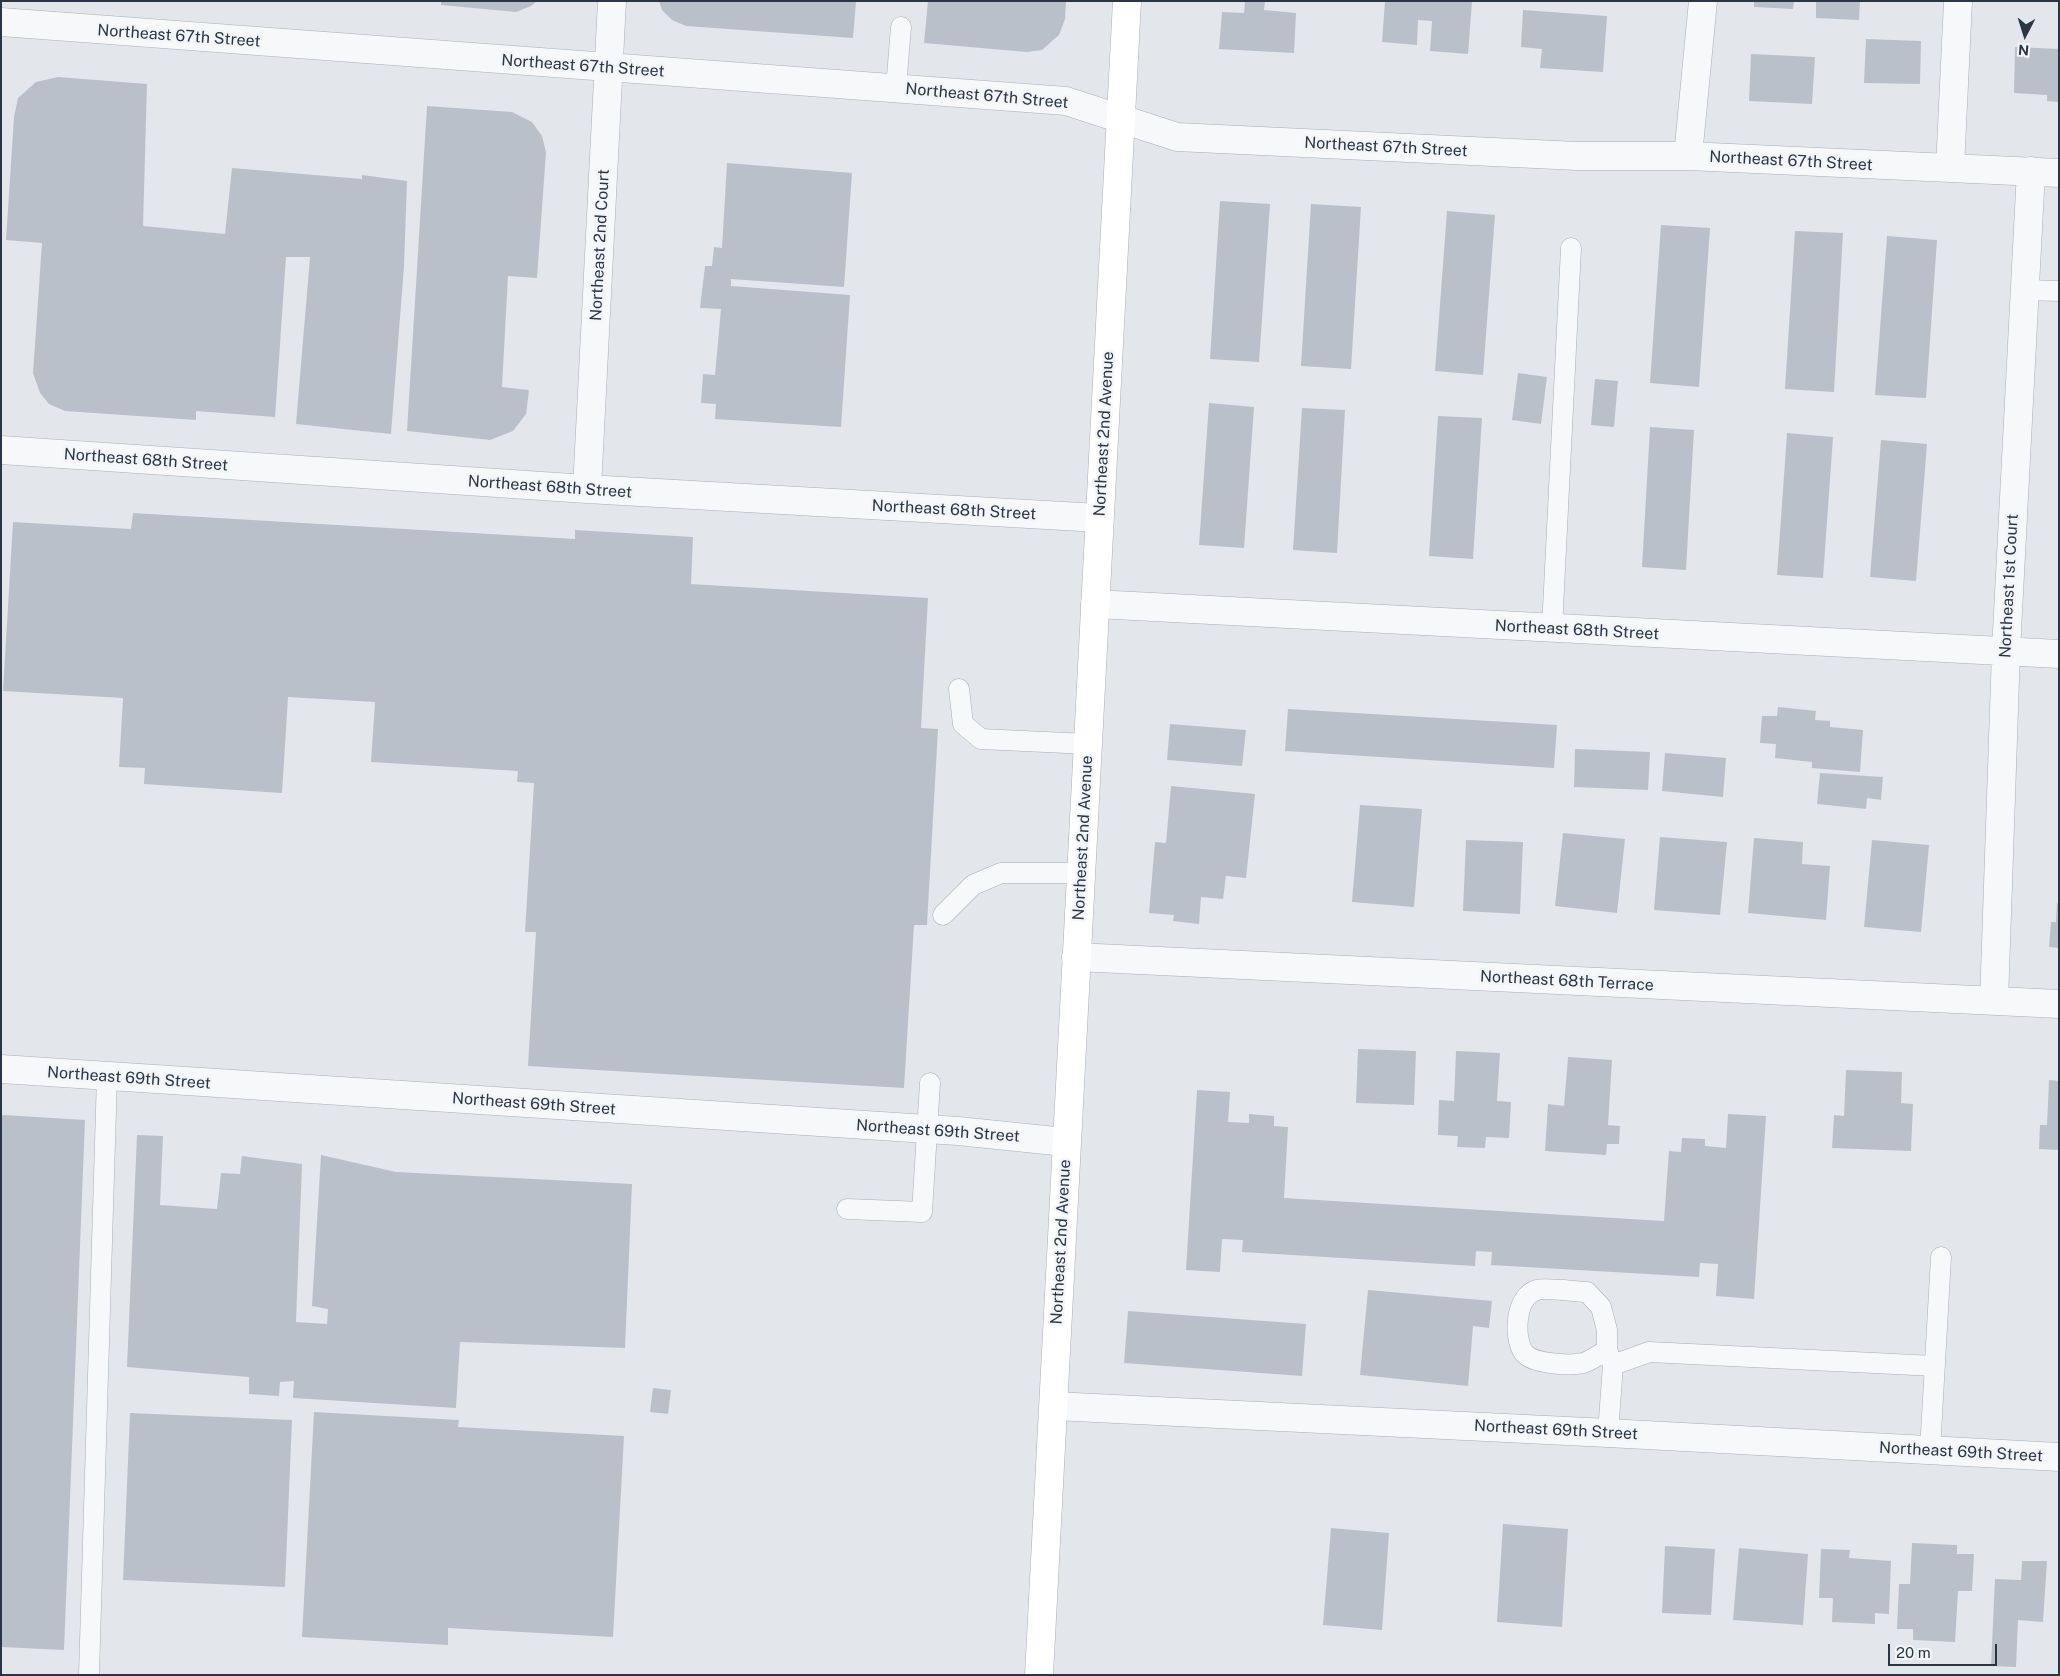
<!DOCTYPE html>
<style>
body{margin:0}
#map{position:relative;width:2060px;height:1676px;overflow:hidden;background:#e3e7ec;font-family:"Public Sans",sans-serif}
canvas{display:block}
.frame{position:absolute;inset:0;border:2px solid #2a3545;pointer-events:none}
.north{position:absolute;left:2000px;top:10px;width:50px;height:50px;-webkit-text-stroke:4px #f3f6f9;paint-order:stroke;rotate:185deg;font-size:14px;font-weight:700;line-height:20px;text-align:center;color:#2a3545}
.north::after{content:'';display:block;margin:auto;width:18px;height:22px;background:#2a3545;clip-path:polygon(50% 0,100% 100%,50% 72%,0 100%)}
.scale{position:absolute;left:1888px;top:1644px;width:109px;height:22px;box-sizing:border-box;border:2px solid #2a3545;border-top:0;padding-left:6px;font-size:15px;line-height:18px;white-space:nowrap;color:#2a3545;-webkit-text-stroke:4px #f3f6f9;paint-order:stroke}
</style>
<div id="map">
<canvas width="2060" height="1676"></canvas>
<div class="frame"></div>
<div class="north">N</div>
<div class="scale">20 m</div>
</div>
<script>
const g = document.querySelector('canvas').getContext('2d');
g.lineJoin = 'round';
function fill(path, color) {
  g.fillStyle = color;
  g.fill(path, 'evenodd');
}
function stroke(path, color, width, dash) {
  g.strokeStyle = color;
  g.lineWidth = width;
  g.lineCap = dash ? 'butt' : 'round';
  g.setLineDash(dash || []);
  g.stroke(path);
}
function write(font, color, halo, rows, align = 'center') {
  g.font = font + ' "Public Sans",sans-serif';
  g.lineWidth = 5;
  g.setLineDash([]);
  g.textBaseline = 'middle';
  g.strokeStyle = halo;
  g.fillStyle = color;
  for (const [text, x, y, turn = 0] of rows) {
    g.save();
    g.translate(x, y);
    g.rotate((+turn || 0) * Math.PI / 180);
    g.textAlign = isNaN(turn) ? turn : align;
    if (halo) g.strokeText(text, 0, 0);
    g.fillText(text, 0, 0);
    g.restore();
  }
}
fill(new Path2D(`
 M441,1H537L531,6L516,12L441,5Z
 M659,1H856L853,38L686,26L672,20L662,10Z
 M928,1H1066L1065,19L1059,35L1042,50L1027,52L924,43Z
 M1245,1H1265L1264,10L1296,13L1294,53L1219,49L1222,12L1244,13Z
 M1385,1H1472L1468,54L1430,51L1432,21L1418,20L1417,45L1382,42Z
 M1754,1H1794L1793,9L1754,7Z
 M1816,1H1860L1859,20L1816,18Z
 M1523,10L1607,16L1603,72L1540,68L1542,49L1521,47Z
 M1866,39L1921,41L1920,84L1864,83Z
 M2015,47L2059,49V102L2047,101V95L2014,93Z
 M1751,54L1815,57L1812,104L1749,101Z
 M58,77L147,84L143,226L225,234L232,168L362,179V175L407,181L404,266L391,434L296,424L310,257H286L275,417L196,411V420L65,411L49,404L40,393L33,373L42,243L6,240L14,117L18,98L36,82Z
 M427,106L512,112L532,122L542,136L546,152L537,278L508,276L502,387L529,390L526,414L513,431L490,440L407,431Z
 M727,163L852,173L844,287L731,279V286L850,295L841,427L715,419L716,404L701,403L703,374L715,375L721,309L700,308L705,266H712L714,247L722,248Z
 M1220,201L1270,204L1259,362L1210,359Z
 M1311,204L1361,207L1351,369L1301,366Z
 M1447,211L1495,215L1483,375L1435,371Z
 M1661,225L1710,228L1699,387L1650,383Z
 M1795,231L1843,233L1834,392L1785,389Z
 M1887,236L1937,240L1926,398L1875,395Z
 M1518,373L1547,377L1541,424L1512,420Z
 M1595,379L1618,381L1614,427L1591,425Z
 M1209,403L1254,407L1244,548L1199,545Z
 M1302,408L1345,410L1337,553L1293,550Z
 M1438,416L1482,418L1473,559L1429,556Z
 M1650,427L1694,430L1686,570L1642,567Z
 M1787,433L1833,437L1823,578L1777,575Z
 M1881,440L1927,444L1916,581L1870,577Z
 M133,513L575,539V530L693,537L691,584L928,598L921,728L938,729L927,925H914L904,1088L528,1066L536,932H525L534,783L517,782L518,771L371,762L375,702L288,697L282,793L144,784L145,768L119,767L123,698L3,691L13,522L131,529Z
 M1778,707L1816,711L1815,720L1830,721V727L1863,730L1860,772L1812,768V762L1775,758L1776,744L1760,743L1762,716H1777Z
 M1288,709L1557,725L1554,768L1285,751Z
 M1170,724L1246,730L1242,766L1167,760Z
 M1575,749L1650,752L1648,790L1574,787Z
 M1665,753L1726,758L1723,797L1662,791Z
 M1820,773L1883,777L1881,800L1867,798L1866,809L1817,804Z
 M1171,786L1255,794L1246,878L1226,876L1223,899L1201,897L1199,924L1173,921L1174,915L1149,913L1155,842L1166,843Z
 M1360,805L1422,809L1414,907L1352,902Z
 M1563,833L1625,839L1617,913L1555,906Z
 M1660,837L1727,842L1720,915L1654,910Z
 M1754,838L1803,842L1802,864L1830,866L1826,920L1748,913Z
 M1466,840L1523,842L1520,914L1463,911Z
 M1872,840L1929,845L1921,932L1864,927Z
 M2057,903H2059V948L2049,947L2051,922H2056Z
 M1358,1049L1416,1051L1414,1105L1356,1103Z
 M1456,1051L1500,1053L1497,1101L1511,1102L1509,1138L1486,1137L1485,1148L1457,1147L1458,1136L1438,1135L1439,1100L1454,1101Z
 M1568,1057L1612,1060L1608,1125L1620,1126L1619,1144H1607L1606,1155L1545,1151L1548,1104L1564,1106Z
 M1846,1070L1902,1072L1901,1103L1913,1104L1911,1151L1832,1148L1834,1115L1844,1116Z
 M2049,1080L2059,1081V1150L2039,1149L2040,1125H2047Z
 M1197,1090L1230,1092L1228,1122L1249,1123V1114L1274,1116V1126L1288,1127L1284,1198L1664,1221L1669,1151L1681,1152L1682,1138L1705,1139V1146L1726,1148L1728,1114L1766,1116L1754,1299L1716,1296L1718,1264L1700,1263L1699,1277L1491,1265L1492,1252L1476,1251L1475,1266L1242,1252L1243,1240L1222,1239L1220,1272L1186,1270Z
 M4,1115L85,1120L64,1650L1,1647V1116Z
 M137,1135L163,1136L160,1205L217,1209L221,1173L240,1174L242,1156L302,1164L296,1322L327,1324L328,1309L312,1306L321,1155L396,1172L632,1184L625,1348L460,1342L456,1408L293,1398L294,1381L280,1382L279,1396L249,1394V1377L127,1367Z
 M1368,1290L1492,1301L1489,1328L1473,1326L1468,1386L1360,1375Z
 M1128,1311L1306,1324L1302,1376L1124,1363Z
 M653,1388L671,1390L668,1414L650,1412Z
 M314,1412L459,1420L458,1427L624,1436L613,1637L448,1628V1645L302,1637Z
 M130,1413L292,1420L285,1587L123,1580Z
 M1503,1524L1568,1529L1562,1627L1497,1622Z
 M1331,1528L1389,1533L1382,1630L1323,1625Z
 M1912,1543L1957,1545V1554H1974L1972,1591H1958L1955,1642L1913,1640V1629H1897L1899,1584H1910Z
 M1665,1546L1715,1549L1711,1615L1662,1613Z
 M1739,1548L1808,1554L1803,1625L1733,1620Z
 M1821,1549L1850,1550L1849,1558L1891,1561L1889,1614L1875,1613V1624L1832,1622L1833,1598H1819Z
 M2022,1561H2047L2043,1622L2018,1620L2016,1667L1991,1666L1995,1579L2021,1580Z`), '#bac0ca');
const lane = new Path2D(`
 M896,88L901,27
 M2024,290L2059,291
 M1552,629L1571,248
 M959,689L963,724L981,739L1088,744
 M943,915L973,885L1001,873H1081
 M847,1209L922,1212L930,1083
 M1607,1350C1600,1354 1591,1361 1583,1363C1570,1366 1533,1364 1524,1353C1513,1338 1515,1296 1537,1290C1546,1287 1576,1292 1587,1292L1601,1307L1607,1330V1350L1613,1365L1608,1433
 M1613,1365L1649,1352L1935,1366
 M1930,1451L1941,1257
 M89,1675L107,1076`);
const street = new Path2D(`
 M1,22L1066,101L1177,137L1577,156H1688L2059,173
 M1688,156L1703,1
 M1950,168L1958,1
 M1,450L587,489L1099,518
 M587,489L612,1
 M1095,604L2059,654
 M1076,957L2059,1004
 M1994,1001L2006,651L2031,171
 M1,1069L958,1131L1065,1142
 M1054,1406L1608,1433L2059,1457`);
const secondary = new Path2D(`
 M1039,1675L1127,1`);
stroke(lane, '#a8aeb7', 21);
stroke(street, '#a8aeb7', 29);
stroke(secondary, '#a8aeb7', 29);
stroke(lane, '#f6f8fa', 20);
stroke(street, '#f6f8fa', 28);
stroke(secondary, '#fff', 28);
write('16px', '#2a3545', '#f3f6f9', [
 ["Northeast 67th Street",179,36,4],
 ["Northeast 67th Street",583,66,4],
 ["Northeast 67th Street",987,96,5],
 ["Northeast 67th Street",1386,147,3],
 ["Northeast 67th Street",1791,161,3],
 ["Northeast 2nd Court",600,245,-87],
 ["Northeast 2nd Avenue",1104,434,-87],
 ["Northeast 68th Street",146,460,4],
 ["Northeast 68th Street",550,487,4],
 ["Northeast 68th Street",954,510,3],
 ["Northeast 1st Court",2009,586,-87],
 ["Northeast 68th Street",1577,630,3],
 ["Northeast 2nd Avenue",1083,838,-87],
 ["Northeast 68th Terrace",1567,981,3],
 ["Northeast 69th Street",129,1078,4],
 ["Northeast 69th Street",534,1104,4],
 ["Northeast 69th Street",938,1131,4],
 ["Northeast 2nd Avenue",1061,1242,-87],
 ["Northeast 69th Street",1556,1430,3],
 ["Northeast 69th Street",1961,1452,3]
]);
</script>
